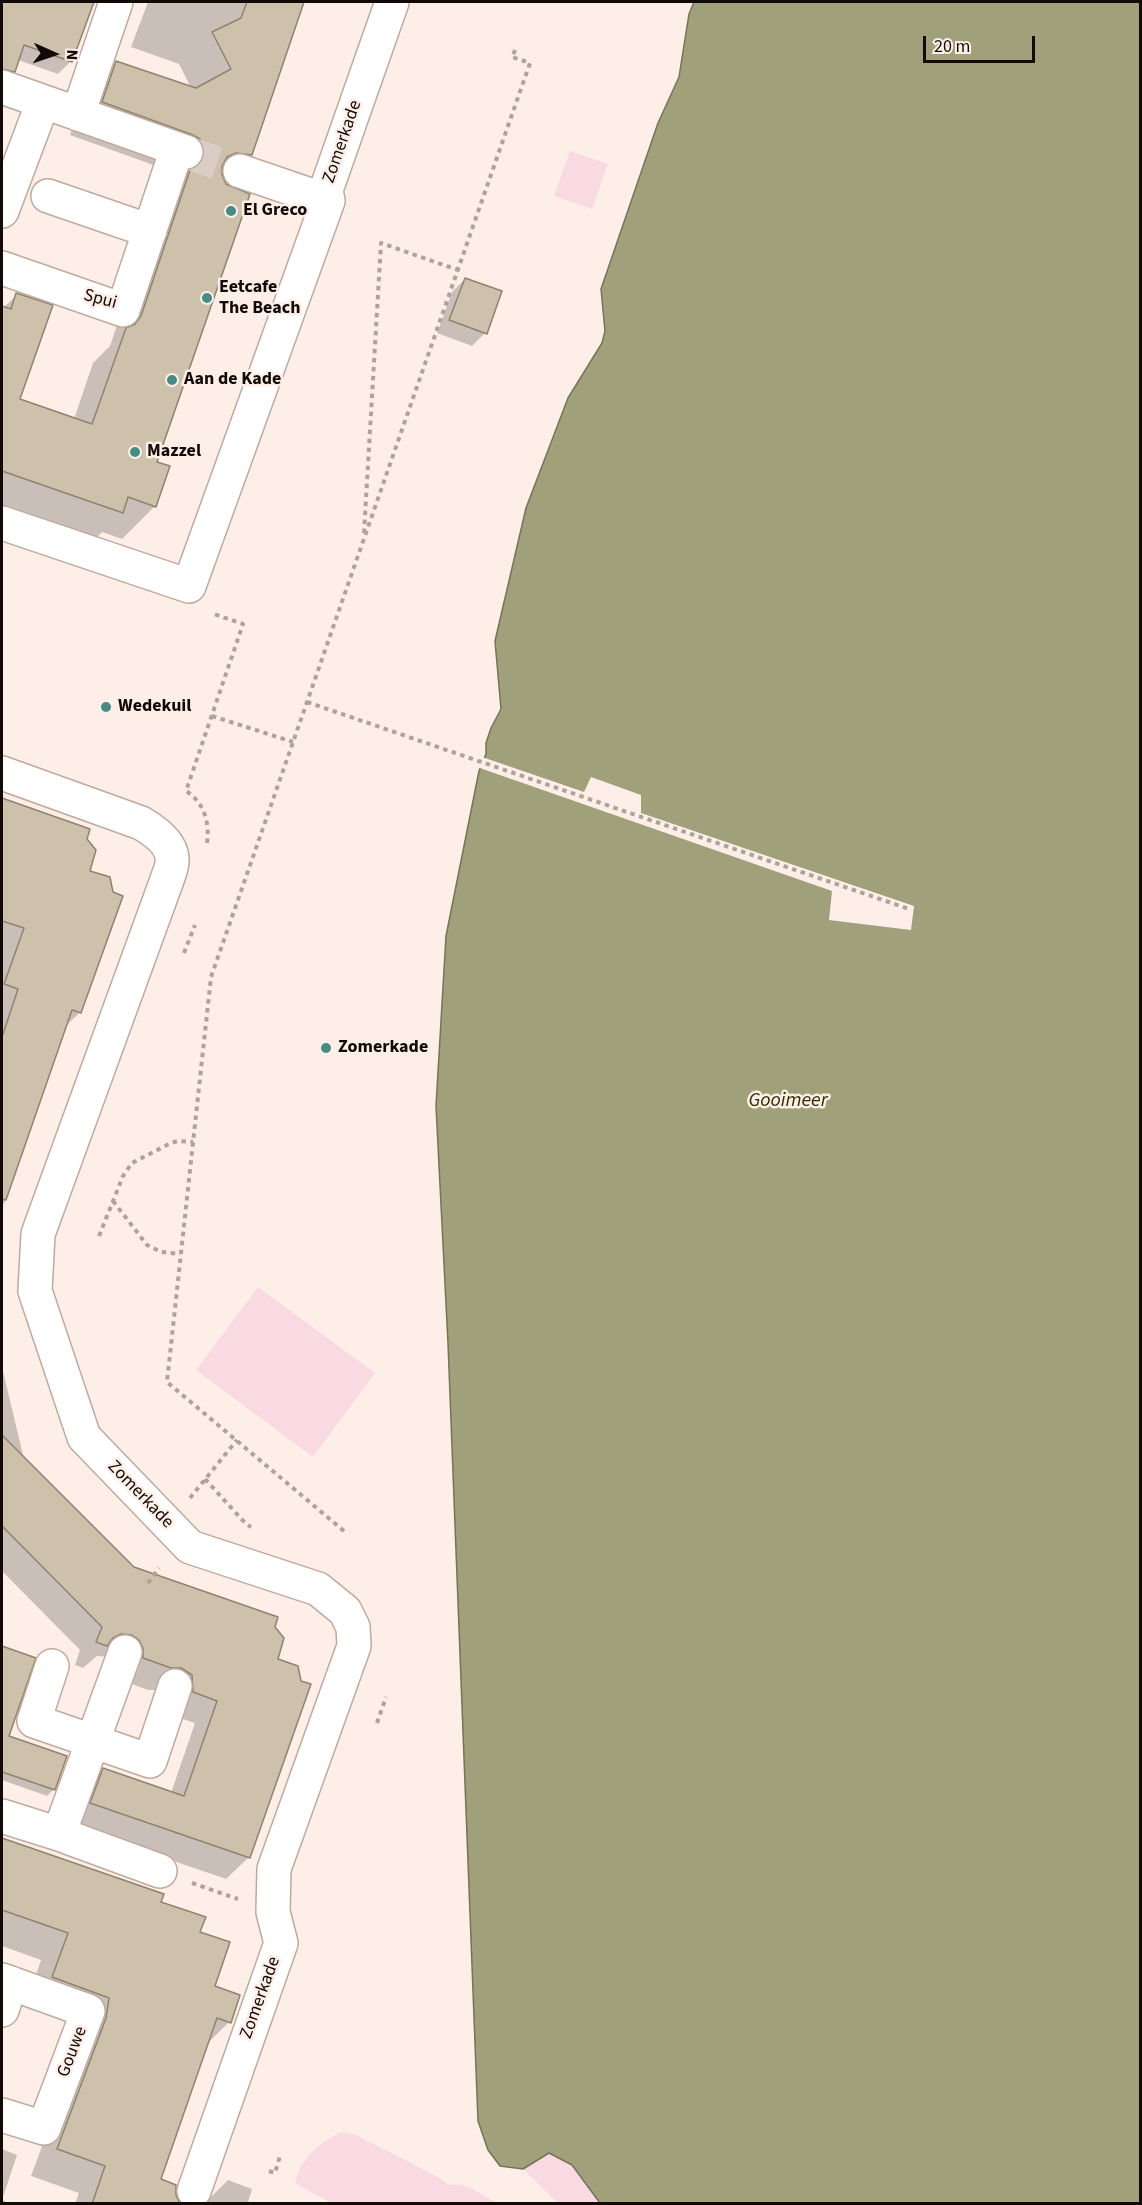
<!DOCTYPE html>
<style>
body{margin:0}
#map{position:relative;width:1142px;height:2205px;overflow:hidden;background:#fdefe7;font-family:"Source Sans 3",sans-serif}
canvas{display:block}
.frame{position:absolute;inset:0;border:3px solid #110a06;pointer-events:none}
.north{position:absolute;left:24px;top:24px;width:60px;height:60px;-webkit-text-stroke:4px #fdefe7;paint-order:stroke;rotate:93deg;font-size:16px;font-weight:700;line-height:24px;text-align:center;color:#110a06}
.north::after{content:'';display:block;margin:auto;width:21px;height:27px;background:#110a06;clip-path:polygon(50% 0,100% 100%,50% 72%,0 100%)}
.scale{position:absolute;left:923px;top:36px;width:112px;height:27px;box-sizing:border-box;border:3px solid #110a06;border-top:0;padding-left:8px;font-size:18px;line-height:21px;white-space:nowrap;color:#110a06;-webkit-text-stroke:4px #fdefe7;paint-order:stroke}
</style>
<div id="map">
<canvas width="1142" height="2205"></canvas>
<div class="frame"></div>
<div class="north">N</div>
<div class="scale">20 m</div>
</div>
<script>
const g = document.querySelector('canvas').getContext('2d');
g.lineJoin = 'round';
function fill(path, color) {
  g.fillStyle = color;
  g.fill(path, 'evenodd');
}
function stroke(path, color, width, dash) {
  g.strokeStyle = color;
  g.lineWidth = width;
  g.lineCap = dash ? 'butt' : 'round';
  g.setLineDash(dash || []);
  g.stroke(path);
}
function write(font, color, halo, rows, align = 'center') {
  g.font = font + ' "Source Sans 3",sans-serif';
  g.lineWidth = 5;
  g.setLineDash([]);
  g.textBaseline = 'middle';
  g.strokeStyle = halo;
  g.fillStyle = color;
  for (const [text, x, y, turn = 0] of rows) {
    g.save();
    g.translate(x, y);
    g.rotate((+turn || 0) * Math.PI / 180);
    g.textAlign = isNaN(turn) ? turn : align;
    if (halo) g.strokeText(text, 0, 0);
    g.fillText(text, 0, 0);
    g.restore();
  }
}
fill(new Path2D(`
 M570,151L608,164L592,209L554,196Z
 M258,1287L375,1373L313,1457L196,1370Z
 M341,2132L356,2135L438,2177L449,2185C466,2181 482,2196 498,2203H331L295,2183C301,2158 319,2143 341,2132Z
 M549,2153L572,2165L600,2203H558L523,2169Z`), '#fadae2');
const water = new Path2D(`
 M694,2H1140V2203H600L572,2165L549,2153L523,2169L500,2166L488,2150L478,2121L448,1343L436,1106L446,936L479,771L486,754V743L491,728L501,709L495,641L526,508L568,398L602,343L605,331L601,289L658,123L679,77L689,14Z`);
fill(water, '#a0a17a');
stroke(water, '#757457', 1.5);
fill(new Path2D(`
 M482,757L584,792L591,777L641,795V813L914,906L911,930L829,920L832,891L477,767Z`), '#fdefe7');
fill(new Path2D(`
 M2,2H92L71,61L58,74L18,60L4,74L2,73Z
 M148,2H304L251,154L224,182L155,463V506L122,539L102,532L89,545L2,515V308H3L17,295L18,400L74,419L93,363L110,346L157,205L159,167L70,135L84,95L116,63L191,88L179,64L131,47Z
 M465,279L485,333L472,346L437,333L452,292Z
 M2,800L88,830L85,839L88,872L80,1012L65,1027L2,1209Z
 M2,1367L24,1459L133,1568L273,1628L276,1660L249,1857L226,1879L69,1825L81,1792L103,1770L171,1793L195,1723L171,1715L159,1690H148L121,1680L109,1657L97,1656L83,1668L75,1665L80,1650L2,1571Z
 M3,1648L34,1659L9,1738L54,1789L47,1796L2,1780V1650Z
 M2,1839L162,1895L160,1903L199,1933L213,1987L229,2022L206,2045L159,2180L174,2194L178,2204H75L79,2193L31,2176L79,2046L83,2025L26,2005L41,1960L2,1946Z
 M2,2149L17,2155L2,2200L12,2204H2Z
 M228,2180L252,2189L248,2202L253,2204H204Z`), '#0003');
const building = new Path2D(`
 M2,2H94L72,62L24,45L15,72L2,69Z
 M247,2H304L252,155L236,153L227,157L222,166V175L226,184L250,194L157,462L170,466L156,507L128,497L123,513L2,471V306L11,309L16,293L53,305L20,399L92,424L126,328L135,324L141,316L190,170L199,166L204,158V148L200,139L193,135L102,102L116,61L196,88L231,69L212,32L241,18Z
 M465,278L502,291L487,334L449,320Z
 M2,798L90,829L87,839L96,850L90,871L110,877L113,892L123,896L81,1013L72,1010L6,1200L2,1199V1037L18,989L4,984L24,928L2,921Z
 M2,1435L134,1567L278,1617L275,1627L284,1638L278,1659L298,1666L301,1681L311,1684L250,1858L90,1803L103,1768L184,1796L217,1701L193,1692L192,1675L181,1668H171L143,1658V1648L139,1640L132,1635L121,1634L113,1638L107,1646L96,1642L102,1627L2,1526Z
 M2,1646L36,1658L9,1736L67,1756L55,1790L2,1772Z
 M2,1838L164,1894L161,1902L206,1917L200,1932L230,1942L215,1986L240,1995L231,2023L217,2018L161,2179L176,2185V2195L180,2204H92L105,2166L57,2149L106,2018L109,1998L52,1977L68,1933L2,1910Z`);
fill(building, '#cdc1ac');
stroke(building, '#8e836f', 1.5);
stroke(new Path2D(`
 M186,152L240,171`), '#dacdc5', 33, [33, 16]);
const street = new Path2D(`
 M2,87L186,152
 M78,114L116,2
 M240,171L328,201
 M48,196L150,231
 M2,211L43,102
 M2,268L123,310L177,149
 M2,523L189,586L328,201L326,190L392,2
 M2,773L141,823C153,830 171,842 172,858C173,864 170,871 168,877L38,1234L35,1291L84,1437L190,1547L318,1589L334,1602L345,1611L353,1627L354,1646L274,1869L273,1912L281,1943L194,2191
 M52,1666L34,1721L150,1761L175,1686
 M2,1816L59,1834L160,1871
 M59,1834L125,1652
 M2,1980L88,2011L44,2128L2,2115
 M2,2010L11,1983`);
stroke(street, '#bfaa9c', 36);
stroke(new Path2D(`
 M364,533L381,243L458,270
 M307,702L909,909
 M212,716L293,742
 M207,843C210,823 204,802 186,791L243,624L211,613
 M184,953L195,925
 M113,1201L147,1245L161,1252L180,1254
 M99,1236L123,1176L132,1163L171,1143L178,1141L193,1142
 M205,1479L246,1524L251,1527
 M190,1498L237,1440
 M344,1531L167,1382L211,977L530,63L512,57L516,48
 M148,1583L159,1568
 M377,1723L386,1697
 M192,1883L238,1899
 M269,2171L275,2173L280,2156`), '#aea39c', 4, [4.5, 4.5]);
stroke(street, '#fff', 33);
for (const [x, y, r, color] of [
 [231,211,6,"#458c87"],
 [207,298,6,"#458c87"],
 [172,380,6,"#458c87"],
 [135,452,6,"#458c87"],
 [106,707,6,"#458c87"],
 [326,1048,6,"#458c87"]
]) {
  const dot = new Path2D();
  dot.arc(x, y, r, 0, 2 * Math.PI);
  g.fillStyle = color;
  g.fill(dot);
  stroke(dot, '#fdefe7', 2);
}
write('18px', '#110a06', '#fdefe7', [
 ["Zomerkade",343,142,-71],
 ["Spui",100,300,15],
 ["Zomerkade",140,1495,46],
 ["Zomerkade",261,1998,-70],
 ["Gouwe",73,2052,-69]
]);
write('bold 18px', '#110a06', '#fdefe7', [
 ["El Greco",243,211],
 ["Eetcafe",219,288],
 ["The Beach",219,309],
 ["Aan de Kade",184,380],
 ["Mazzel",147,452],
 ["Wedekuil",118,707],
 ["Zomerkade",338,1048]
], 'left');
write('italic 20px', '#2f2e00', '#fdefe7', [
 ["Gooimeer",788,1102]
]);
</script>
